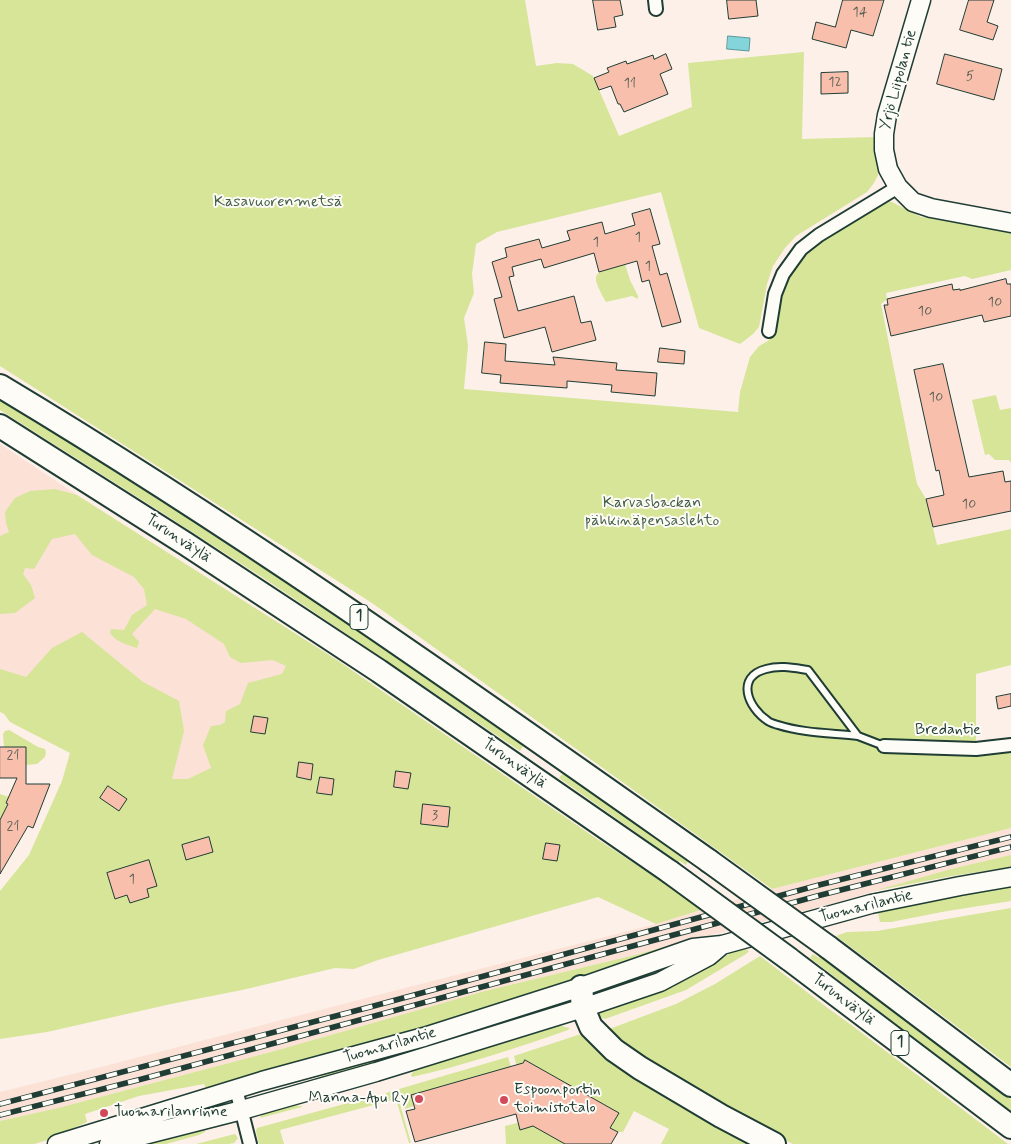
<!DOCTYPE html>
<meta charset="utf-8">
<style>
body{margin:0}
canvas{display:block;background:#fcf0e8}
</style>
<canvas width="1011" height="1144"></canvas>
<script>
const g = document.querySelector('canvas').getContext('2d');
g.lineJoin = 'round';
function fill(path, color) {
  g.fillStyle = color;
  g.fill(path, 'evenodd');
}
function stroke(path, color, width, dash) {
  g.strokeStyle = color;
  g.lineWidth = width;
  g.lineCap = dash ? 'butt' : 'round';
  g.setLineDash(dash || []);
  g.stroke(path);
}
function write(font, color, halo, rows, align = 'center') {
  g.font = font + ' Mynerve,sans-serif';
  g.lineWidth = 4;
  g.setLineDash([]);
  g.textBaseline = 'middle';
  g.strokeStyle = halo;
  g.fillStyle = color;
  for (const [text, x, y, turn = 0] of rows) {
    g.save();
    g.translate(x, y);
    g.rotate((+turn || 0) * Math.PI / 180);
    g.textAlign = isNaN(turn) ? turn : align;
    if (halo) g.strokeText(text, 0, 0);
    g.fillText(text, 0, 0);
    g.restore();
  }
}
fill(new Path2D(`
 M0,444L77,495L299,661L195,805L0,692Z
 M1011,828V855L951,869L835,903L677,944L670,945L639,954L485,991L271,1052L58,1108L0,1121V1092L105,1066L370,997L656,924L772,889Z`), '#fbe1d6');
fill(new Path2D(`
 M0,0H525L536,66L557,63L573,64L593,76L619,136L692,107L688,63L804,52L802,139L877,137L878,175L874,183L867,192L796,236L785,248L773,266L767,284L759,327L753,334L740,344L699,328L661,192L497,232L476,244L472,274L474,293L464,318L468,346L464,389L738,412L740,392L750,357L759,346L768,341L774,334L776,315L786,282L805,253L839,229L882,203L887,201L892,202L921,217L961,221L1011,232V270L972,279L965,276L886,293L887,299L881,304L917,484L926,499L937,545L1011,529V665L976,674V744H936V754L1011,750V828L772,889L372,603L0,366Z
 M625,264L630,280L638,296V299L632,296L606,302C588,270 594,273 625,264Z
 M996,395L1000,410L1011,408V463L1009,460H995L989,454L985,455L972,400Z
 M0,399C177,510 352,625 525,743L520,751L268,581L158,510L0,410Z
 M55,489L77,495L337,660L594,837L663,882L701,910L656,924L598,897L378,960L354,969L335,968L242,990L171,1004L47,1032L0,1039V891L29,855L62,781L70,753L10,722L4,714L0,712V669L26,677L52,648L82,632L143,682L179,701L184,731L172,779H188L211,768L203,745L211,726L220,725L225,722L226,711L240,704L248,683L282,674L286,666L273,660L241,663L230,657L224,644L186,619L155,609L132,634L139,642L137,648C127,645 115,641 110,633L111,629L124,630L132,615L147,605L144,589L134,577L92,555L75,534L52,539L34,569L25,568L23,574L31,585L35,598L15,613L0,614V536L9,532L6,523L5,512L15,498L30,491Z
 M9,730L38,747L45,749L46,752L45,757L37,764L26,765V747H4L3,734L5,731Z
 M565,771L680,854L688,861L686,865L680,861L678,862L559,778Z
 M0,794L9,797L6,803L11,805L0,820Z
 M1011,855V867L952,876L874,891L951,869Z
 M1011,886V901L947,911L891,922H880L878,913L962,894Z
 M1011,908V1067L836,936L847,932L877,931Z
 M677,944V949L387,1041L207,1091L204,1084L139,1096L85,1114L87,1122L51,1139L34,1144H0V1121L58,1108L271,1052L485,991L639,954L670,945Z
 M746,949L749,951L746,954L686,990L605,1019L599,1017L600,1010L714,963L736,950Z
 M813,954L819,958L821,956L965,1063L1011,1099V1112L810,958Z
 M760,956L829,1009L850,1024L1008,1144H793L720,1109L604,1031L676,1004L715,984Z
 M568,1000L563,1006L311,1083V1080L359,1062Z
 M552,1024L570,1028L568,1030C517,1048 465,1065 412,1077L411,1075L413,1072L438,1060Z
 M581,1034L642,1081L756,1144H661L669,1129L634,1111L623,1132H618L610,1128L618,1113L525,1060L518,1071L514,1056Z
 M508,1057L511,1067L412,1095L414,1106L405,1109L399,1089Z
 M396,1090L411,1143H409L396,1099L280,1130L284,1144H259L256,1131L257,1128L377,1095L378,1098L386,1096V1093Z
 M290,1105L302,1106V1107L260,1118L263,1112Z
 M525,1121L565,1144H506L505,1126Z
 M206,1127L205,1132L199,1135L166,1144H119Z
 M235,1134L238,1138L234,1143L229,1144H196Z`), '#d6e598');
const water = new Path2D(`
 M728,36L750,38L749,51L727,49Z`);
fill(water, '#84d5db');
stroke(water, '#5c9898', 1);
const building = new Path2D(`
 M593,0H620L623,15L614,17L616,27L598,30Z
 M727,0H756L758,16L729,19Z
 M843,0H884L873,36L851,30L846,48L812,39L816,22L835,27Z
 M969,0H994L987,22L998,26L993,40L960,30Z
 M666,54L672,69L660,74L668,94L624,112L620,104H618L611,86L599,90L594,78L609,72L607,68L626,61L627,64L653,55L654,59Z
 M945,54L1002,69L994,100L937,84Z
 M848,72V93L821,94V73Z
 M650,209L660,244L652,246L660,275L667,273L681,322L662,327L649,280L642,282L637,261L599,272L594,253L544,268L541,259L512,267L514,276L509,277L518,311L574,296L581,323L591,321L596,340L552,352L545,327L504,338L494,299L502,297L492,262L507,257L505,248L539,239L542,248L570,240L567,231L602,222L605,234L635,225L632,214Z
 M1006,279L1007,284H1011V316L984,322L982,315L891,336L884,305H888L887,299L952,284L953,290L960,289V290Z
 M485,342L506,344L505,361L555,365L553,357L617,363L616,370L657,373L655,396L611,392L612,385L567,381V388L500,383L501,375L482,373Z
 M660,348L685,351L684,364L658,362Z
 M943,364L969,477L1003,471L1005,482L1011,481V511L933,527L926,499L944,495L939,470L936,471L914,370Z
 M1011,694V706L998,709L996,697Z
 M254,716L268,718L265,734L251,732Z
 M0,747H26V784H50L33,828L28,826L0,874V820L8,804L6,803L17,778H0Z
 M299,762L313,764L311,780L297,777Z
 M396,771L411,773L408,789L394,787Z
 M320,777L334,779L332,795L317,793Z
 M108,786L127,799L119,811L100,798Z
 M423,804L450,807L448,827L421,824Z
 M209,837L213,852L186,860L182,845Z
 M546,843L560,845L557,861L543,859Z
 M149,860L157,886L147,889L149,897L130,903L127,895L115,899L107,873Z
 M525,1060L619,1113L610,1128L618,1132L611,1144H565L533,1126L520,1130L516,1114L415,1142L406,1111L415,1109L411,1095L523,1063Z`);
fill(building, '#f8bfad');
stroke(building, '#1f3d34', 1);
const lane = new Path2D(`
 M858,736C831,733 803,733 778,725C775,724 770,723 768,721C748,708 735,677 766,669C780,665 794,668 808,670L858,736L884,746`);
const street = new Path2D(`
 M655,0L656,9
 M769,331L775,294L783,274L801,249L819,235L898,187
 M884,746L976,749L1011,745
 M236,1089L250,1144`);
const secondary = new Path2D(`
 M921,0L887,115L884,134V150L888,169L898,187L913,202L931,208L1011,223
 M57,1144L262,1081L424,1037L581,987L693,948L722,945L871,904L960,886L1011,877
 M109,1144L242,1110L376,1072L583,1008L660,982L709,956L722,945`);
const highway = new Path2D(`
 M0,386C244,532 476,697 709,861
 M0,426L186,544L379,671L670,872
 M828,947L1011,1085
 M789,959L1011,1127
 M581,987L583,1008L591,1027L614,1050L640,1068L721,1116L774,1144`);
stroke(lane, '#1f3d34', 10);
stroke(street, '#1f3d34', 16);
stroke(secondary, '#1f3d34', 21);
stroke(highway, '#1f3d34', 26);
stroke(lane, '#fdfcf7', 6);
stroke(street, '#fdfcf7', 12);
stroke(secondary, '#fdfcf7', 18);
stroke(highway, '#fdfcf7', 22);
const rail = new Path2D(`
 M0,1104L370,1007L819,885L1011,837
 M0,1115L142,1079L821,895L1011,847`);
stroke(rail, '#1f3d34', 5.5);
stroke(rail, '#fdfcf7', 4, [11]);
const highwayBridge = new Path2D(`
 M709,861L828,947
 M670,872L789,959`);
stroke(highwayBridge, '#1f3d34', 26, []);
stroke(highwayBridge, '#fdfcf7', 22);
for (const [x, y, r, color] of [
 [419,1099,5,"#d1495b"],
 [504,1100,5,"#d1495b"],
 [104,1113,5,"#d1495b"]
]) {
  const dot = new Path2D();
  dot.arc(x, y, r, 0, 2 * Math.PI);
  g.fillStyle = color;
  g.fill(dot);
  stroke(dot, '#fdfcf7', 2);
}
write('14px', '#555e52', null, [
 ["14",860,13],
 ["5",970,77],
 ["12",835,83],
 ["11",630,84],
 ["1",638,238],
 ["1",596,243],
 ["1",648,267],
 ["10",995,303],
 ["10",925,312],
 ["10",936,398],
 ["10",969,505],
 ["21",13,756],
 ["3",435,816],
 ["21",13,827],
 ["1",132,880]
]);
for (const [x, y, w] of [
 [359,617,18],
 [900,1043,18]
]) {
  const box = new Path2D();
  box.roundRect(x - w / 2, y - 12.5, w, 25, 4);
  g.fillStyle = '#fdfcf7';
  g.fill(box);
  stroke(box, '#1f3d34', 1);
}
write('bold 15px', '#1f3d34', null, [
 ["1",359,617],
 ["1",900,1043]
]);
write('16px', '#1f3d34', '#fdfcf7', [
 ["Yrjö Liipolan tie",899,80,-75],
 ["Turunväylä",178,539,33],
 ["Bredantie",948,731],
 ["Turunväylä",514,764,35],
 ["Tuomarilantie",866,907,-14],
 ["Turunväylä",843,1000,37],
 ["Tuomarilantie",390,1046,-16]
]);
write('16px', '#445f48', '#fdfcf7', [
 ["Kasavuorenmetsä",278,203],
 ["Karvasbackan",652,504],
 ["pähkinäpensaslehto",652,522]
]);
write('16px', '#1f3d34', '#fdfcf7', [
 ["Espoonportin",514,1091],
 ["toimistotalo",514,1109],
 ["Manna-Apu Ry",409,1099,"right"],
 ["Tuomarilanrinne",114,1113]
], 'left');
</script>
